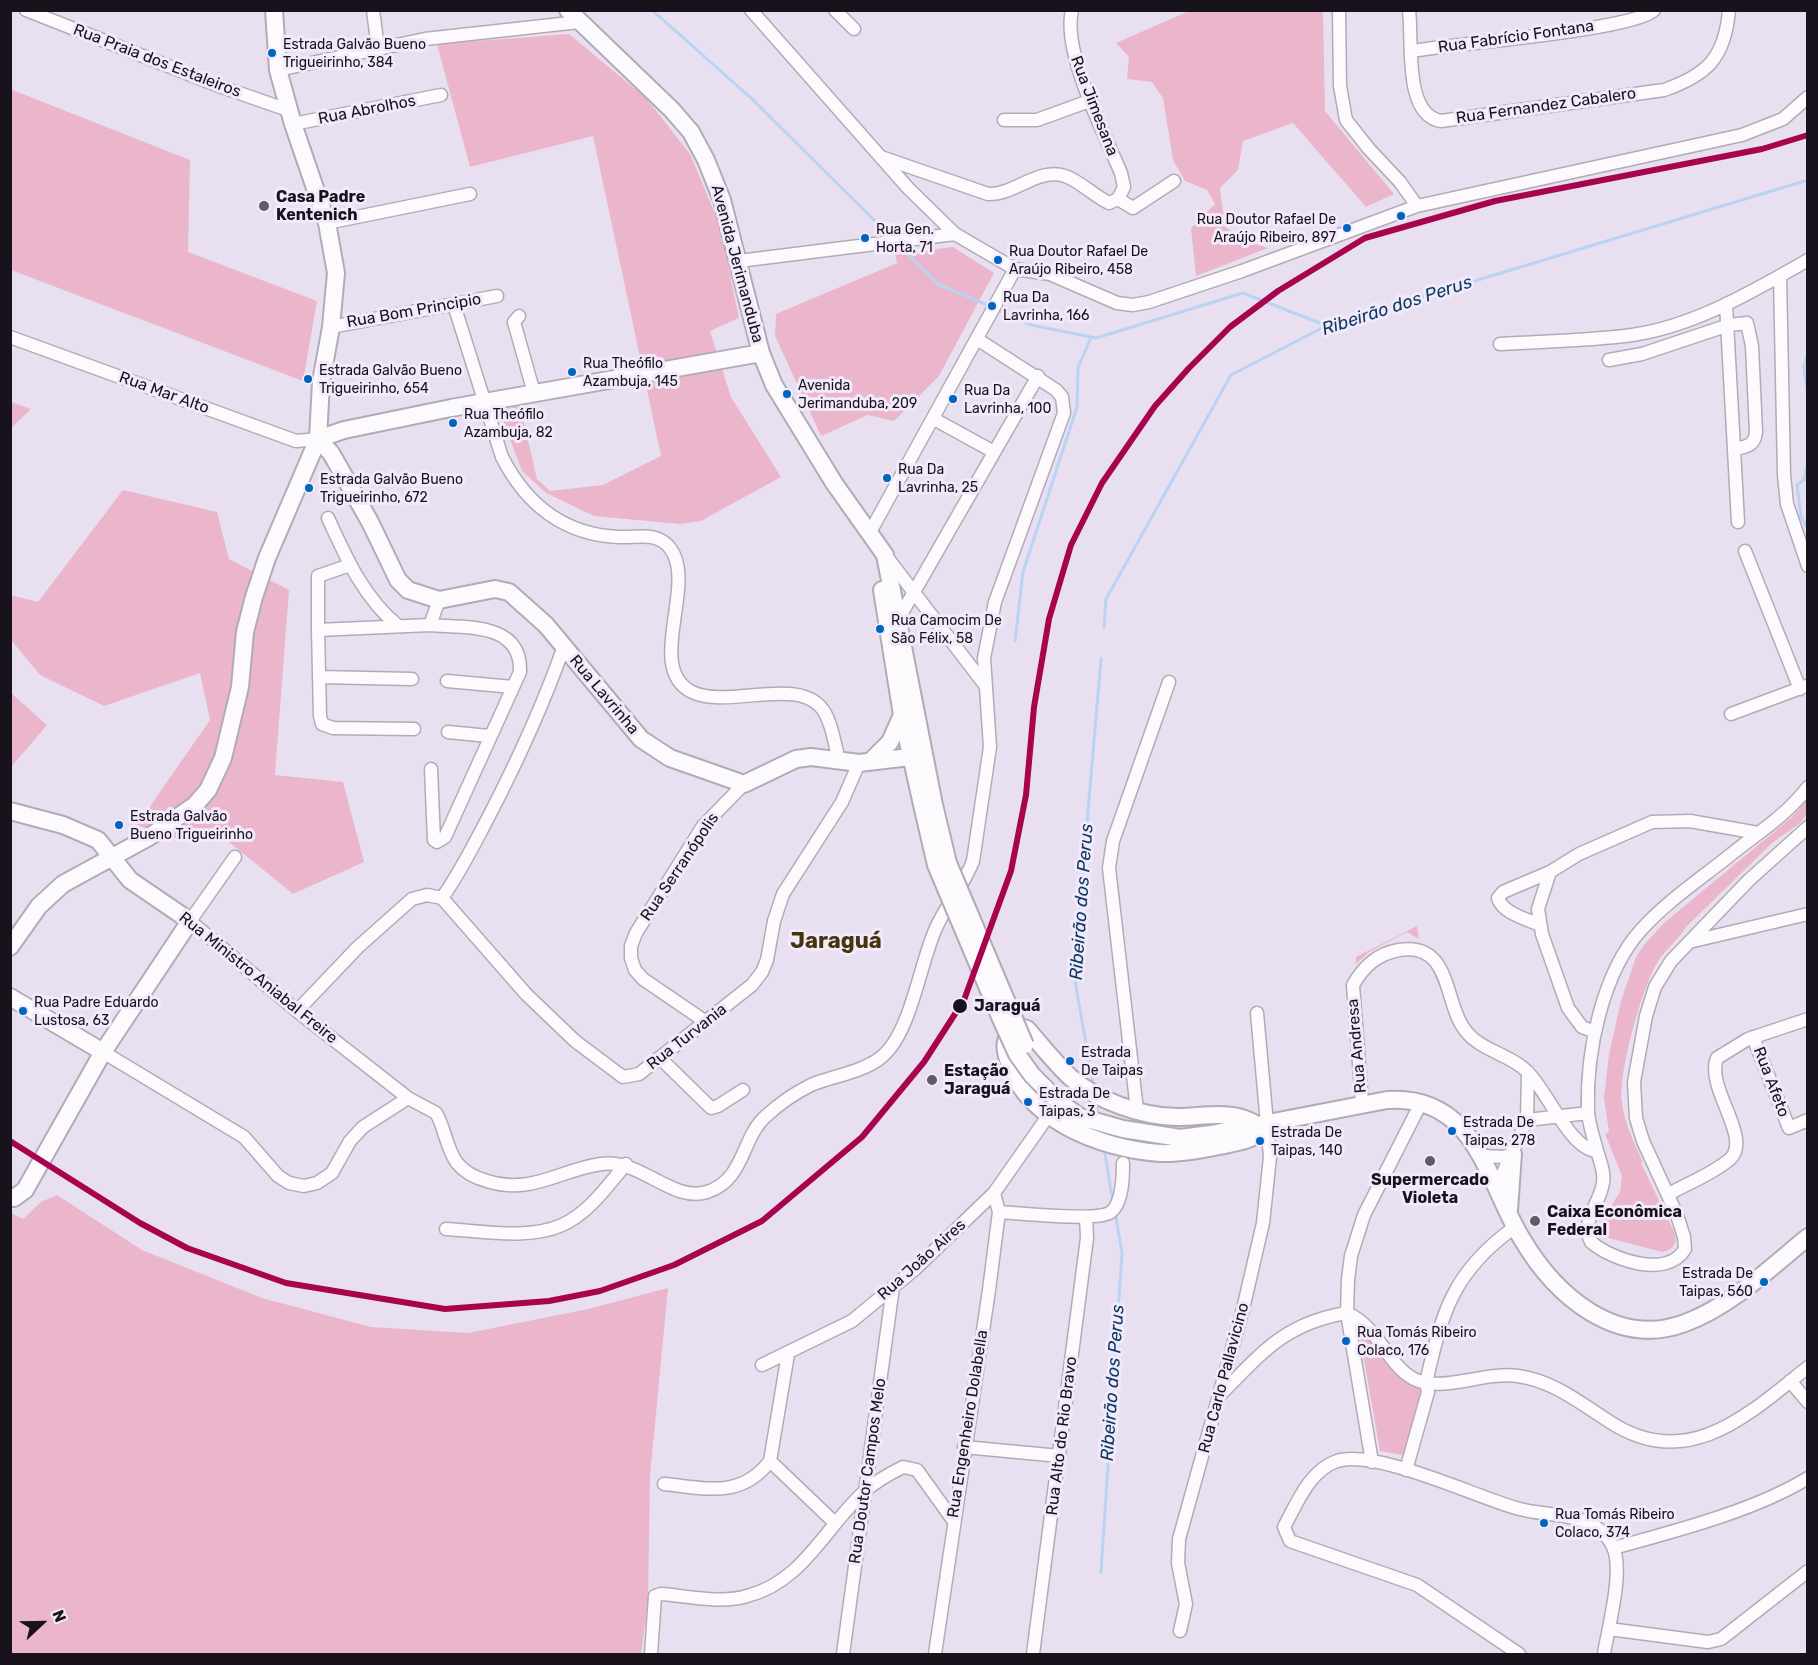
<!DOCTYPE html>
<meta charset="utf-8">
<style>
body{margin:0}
#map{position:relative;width:1818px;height:1665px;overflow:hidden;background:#e8e0f0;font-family:Rubik,sans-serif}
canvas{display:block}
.frame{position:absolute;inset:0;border:12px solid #17121c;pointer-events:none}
.north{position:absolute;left:12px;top:1593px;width:60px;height:60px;-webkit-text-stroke:4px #f2e9fb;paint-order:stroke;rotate:68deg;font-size:16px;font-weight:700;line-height:24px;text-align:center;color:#17121c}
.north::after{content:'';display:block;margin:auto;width:21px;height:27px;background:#17121c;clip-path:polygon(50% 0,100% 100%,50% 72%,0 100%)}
</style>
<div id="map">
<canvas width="1818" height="1665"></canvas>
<div class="frame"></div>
<div class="north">N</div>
</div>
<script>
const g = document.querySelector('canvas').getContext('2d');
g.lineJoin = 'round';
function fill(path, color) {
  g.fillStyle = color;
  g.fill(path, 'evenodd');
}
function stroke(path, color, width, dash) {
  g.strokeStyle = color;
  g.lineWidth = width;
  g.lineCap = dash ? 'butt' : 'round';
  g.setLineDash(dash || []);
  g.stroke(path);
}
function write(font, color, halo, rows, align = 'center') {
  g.font = font + ' Rubik,sans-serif';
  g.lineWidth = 6;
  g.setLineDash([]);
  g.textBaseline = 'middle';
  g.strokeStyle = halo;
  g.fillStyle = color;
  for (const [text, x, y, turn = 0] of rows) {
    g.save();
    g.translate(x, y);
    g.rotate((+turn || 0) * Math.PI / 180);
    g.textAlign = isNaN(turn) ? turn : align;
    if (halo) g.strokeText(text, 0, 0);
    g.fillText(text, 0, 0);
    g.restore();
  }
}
fill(new Path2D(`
 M1189,11H1323L1325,111L1394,194L1366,207L1293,123L1243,141L1238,170L1220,188L1225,227L1244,240L1268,248L1196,276L1191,228L1215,204L1207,190L1185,181L1173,160L1163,98L1152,82L1127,79L1129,57L1116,43Z
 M569,34L646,98L690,154L719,223L739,318L710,331L731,397L781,477L701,521L680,524L594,516L546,493L522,471L499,410L520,406L537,479L550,491L603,485L661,456L593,136L470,167L437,44Z
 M10,89L190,160L188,252L317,301L303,381L11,270Z
 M953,247L994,273L939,376L894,421L868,415L821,436L775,336L776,314L897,263L895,254Z
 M11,402L31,409L11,428L10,402Z
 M123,490L217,512L229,559L289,590L275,775L343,782L364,862L293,894L213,829L174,838L137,825L210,720L200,673L104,706L40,675L11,640L10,595L38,602Z
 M11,693L47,725L11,767Z
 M1807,800V814L1800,823L1772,843L1686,927C1678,941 1665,949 1657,963C1642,988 1618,1073 1622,1102C1624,1123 1634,1142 1643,1162L1641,1163L1675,1234C1678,1244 1671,1251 1662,1252L1605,1237L1597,1228L1620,1192L1622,1176L1605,1134L1609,1132L1604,1098L1609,1054L1621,1001L1636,957L1644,945L1664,923L1792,817Z
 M1417,926L1419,939L1407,932L1369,952L1356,964V957Z
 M57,1195L142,1250L262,1298L371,1327L468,1333L588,1309L668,1288L650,1476L648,1601L641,1654H11V1213L23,1219L41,1202Z
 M1364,1328L1424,1389L1408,1456L1380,1451L1359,1331Z`), '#ebb6cb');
stroke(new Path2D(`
 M652,10L751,98L892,238
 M899,245L938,284L992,307
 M998,310L1031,325L1096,338L1243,293L1325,325
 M1808,351L1804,367L1808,396
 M1808,461L1804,480L1797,485L1801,517L1808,529
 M1104,627L1106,599L1231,375L1326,326L1808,180
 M1015,641L1023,572L1077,407L1078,368L1091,337
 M1093,1084L1074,975L1101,659
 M1096,1103L1098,1117
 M1104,1147L1113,1203
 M1101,1572L1122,1253L1115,1212`), '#bad3f5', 3);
const street = new Path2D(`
 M26,10L219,86L288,110
 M373,10L378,49
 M751,10L908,188L955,234L1015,269L1050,274L1117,303L1133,305L1149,302L1242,271L1417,206L1742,135L1783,119L1808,97
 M835,10L854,29
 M1072,10C1062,52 1104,133 1121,173L1124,187L1118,199
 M1339,10L1340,86L1346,120L1369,149L1400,182L1417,206
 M1409,10C1413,40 1403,115 1441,121L1664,90C1707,75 1725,58 1729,10
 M1412,51C1451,44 1635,30 1654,10
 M278,70L425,39L579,22
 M1004,120H1037L1092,100
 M293,124L441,95
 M881,157L988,194C1015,195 1038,167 1065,176C1080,181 1094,196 1109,203L1118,199
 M1118,199L1133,208L1174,181
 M327,223L470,194
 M739,261L955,234
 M1780,276L1784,475L1787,504L1808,566
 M1726,304L1738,522
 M454,305L502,457C526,504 564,535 619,537C637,538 657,531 670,548C698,584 644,668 692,692C729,710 802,673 825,713C833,727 835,746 839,761
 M519,316L514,322L534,393
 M331,327L497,296
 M10,337L296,441L318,439
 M1500,344C1543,341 1588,341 1632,335C1695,326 1753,291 1808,260
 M1609,360L1642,354L1729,325L1747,323L1752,346L1756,432C1755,445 1747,447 1734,449
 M934,419L994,452
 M328,518C346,557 363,597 397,625
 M869,534L1015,269
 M1745,551L1800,689
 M886,556L985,685
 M899,618L1038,376
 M430,625C466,628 522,622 520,672L445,837L437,842L434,840L431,769
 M318,630V576L350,565
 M319,677L412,679
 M447,681L513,687
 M1731,714L1806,686
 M414,729L333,728L322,724L320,716L318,630L430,625L439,600
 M448,732L489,736
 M235,857L190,921L297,1011L408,1098L436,1113C445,1128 446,1148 457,1163C465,1173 476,1178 487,1181C532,1195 559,1170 601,1164C640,1158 672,1203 707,1192C745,1180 741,1138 766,1116C779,1104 795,1093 811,1085C833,1076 859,1073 879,1059C911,1036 919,965 936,928C946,905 964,885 973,861L990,747L984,658L995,602L1064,413L1062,397L1056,390L977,339
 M442,898L526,994L575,1041L623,1077L639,1074L752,985L762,972L767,960L774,921L783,894L842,802L859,763
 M442,898C460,873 473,846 488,818C517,762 543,706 564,646
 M1540,925C1527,919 1502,913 1498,898L1503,892L1550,872
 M1689,942L1808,914
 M297,1011L358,947L412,899L427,895L442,898
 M706,1022L643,979L635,970L631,958V946L636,933L703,826L744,784
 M1595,1032L1582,1027L1568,1008L1542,934L1538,909L1550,872L1579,854L1652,822L1690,821L1758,833
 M1753,1037L1789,1128L1808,1120
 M103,1052L244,1137L278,1176L289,1183L304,1186L317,1183L332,1173L350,1141L363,1127L408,1098
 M660,1058L711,1108L718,1106L743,1090
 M1362,1103L1353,985C1364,966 1377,954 1399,950C1452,941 1444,1004 1465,1030C1479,1049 1504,1053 1522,1067C1546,1085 1568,1149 1597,1151C1600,1161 1605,1173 1603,1183C1600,1204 1580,1221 1591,1242C1612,1260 1667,1279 1685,1249L1684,1237L1677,1215L1643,1141L1636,1118L1634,1082L1646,1016L1655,987L1671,961L1749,880L1808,827
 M1137,1110L1109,868L1113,841L1169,682
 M1527,1120L1588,1113
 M1597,1151C1594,1138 1588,1123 1588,1110C1586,1053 1602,973 1641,930C1666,902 1699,880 1729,856C1756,834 1786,816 1808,787
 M1483,1156L1504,1157L1513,1154
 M1497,1186L1527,1120L1528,1072
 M1669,1194C1688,1183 1713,1174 1730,1159C1753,1138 1705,1088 1717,1058L1748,1039L1808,1019
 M999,1212C1019,1213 1098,1222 1111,1212C1123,1202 1123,1176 1123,1163
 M446,1229C482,1231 529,1240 562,1225C589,1213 608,1185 626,1164
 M762,1365L852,1321L915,1269L994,1193L1048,1116
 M1790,1381L1808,1402
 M1219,1396C1261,1354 1284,1323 1347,1313C1380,1328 1387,1365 1414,1379C1442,1393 1485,1371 1518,1376C1554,1381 1580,1403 1610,1422C1688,1473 1749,1414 1808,1367
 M964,1447L1060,1456
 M770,1461L835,1523
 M1372,1462L1347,1313L1348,1280L1351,1256L1364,1215L1421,1103
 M1406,1470L1428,1392L1426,1383C1442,1312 1453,1271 1515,1227
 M664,1484C706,1488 741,1499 770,1461L788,1354
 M1614,1548C1675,1531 1754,1511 1808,1478
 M1609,1629L1708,1642L1721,1639L1808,1571
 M1180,1631L1186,1604L1178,1563L1179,1539L1243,1309L1263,1223L1270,1157L1257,1013
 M651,1654L655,1596L661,1594C688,1596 721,1604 747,1596C803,1582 825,1527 865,1491C875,1482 891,1473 903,1467L917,1470L953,1520
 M843,1654L893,1287
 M935,1654L989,1290L999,1212L994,1193
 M1033,1654L1087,1238L1086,1217
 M1519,1654L1417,1585L1290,1541L1284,1527C1297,1503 1310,1470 1337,1461C1376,1449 1474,1496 1516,1508C1539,1515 1565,1513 1587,1522C1597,1526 1609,1537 1613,1547C1624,1571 1608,1628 1604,1654`);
const secondary = new Path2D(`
 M568,10L672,110L691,132L706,160L722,200L761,353L774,385L834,483L885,555L934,805
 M318,439L331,453L370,522L398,580L408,590L439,600L495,589L509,592L546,625L641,739L670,758L744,784L796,759L811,757L859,763L910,757
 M318,439L344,430L451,408L761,353
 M882,590L902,715L923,809
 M871,761L890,742L902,715
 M10,811L63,825L98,840L130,880L190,921L103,1052L25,1190L14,1198L10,1197
 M10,947L39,906L63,884L149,837L195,805L208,790L223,758L240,687L245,632L254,597L267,558L318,439L321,382L331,327L336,273L327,223L293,124L278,70L274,10
 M10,997L103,1052
 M1059,1102L1080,1117L1123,1129L1180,1138L1211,1134L1387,1100C1476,1094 1487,1182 1522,1239C1555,1295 1616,1349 1685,1323C1731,1306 1770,1268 1808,1237
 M1257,1125C1233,1109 1204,1117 1177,1117C1142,1117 1096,1100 1070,1077C1055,1063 1041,1045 1027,1029L1020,1027C1007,1033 1003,1042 1007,1056C1022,1119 1101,1149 1160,1153C1179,1154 1200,1150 1219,1146C1232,1143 1252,1141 1261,1131
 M1509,1210L1513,1154`);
stroke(street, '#b1abb7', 15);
stroke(secondary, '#b1abb7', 20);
stroke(street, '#fcfafd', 12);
stroke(secondary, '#fcfafd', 16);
const secondaryBridge = new Path2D(`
 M934,805L948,863L1025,1045
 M923,809L936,865L1001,1019L1017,1054L1032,1075L1059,1102`);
stroke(secondaryBridge, '#b1abb7', 20, []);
stroke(secondaryBridge, '#fcfafd', 16);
stroke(new Path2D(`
 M10,1141L140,1223L187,1248L286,1283L445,1309L549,1301L600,1291L674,1265L762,1221L862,1137L924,1062L964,1000L1011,871L1026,795L1034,707L1049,619L1071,545L1102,483L1155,406L1189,368L1230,327L1278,291L1365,238L1495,201L1762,149L1808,135`), '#a8034f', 6);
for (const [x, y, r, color] of [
 [272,53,5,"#0065bd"],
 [264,206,6,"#605a66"],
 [1401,216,5,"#0065bd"],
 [1347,228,5,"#0065bd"],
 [865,238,5,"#0065bd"],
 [998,260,5,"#0065bd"],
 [992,306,5,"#0065bd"],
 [572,372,5,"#0065bd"],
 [308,379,5,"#0065bd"],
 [787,394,5,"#0065bd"],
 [953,399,5,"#0065bd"],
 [453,423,5,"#0065bd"],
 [887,478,5,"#0065bd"],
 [309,488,5,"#0065bd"],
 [880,629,5,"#0065bd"],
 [119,825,5,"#0065bd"],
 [960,1006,8,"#17121c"],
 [23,1011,5,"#0065bd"],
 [1070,1061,5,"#0065bd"],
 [932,1080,6,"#605a66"],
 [1028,1102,5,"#0065bd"],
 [1452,1131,5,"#0065bd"],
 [1260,1141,5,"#0065bd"],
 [1430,1161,6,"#605a66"],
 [1535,1221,6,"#605a66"],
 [1764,1282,5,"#0065bd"],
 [1346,1341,5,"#0065bd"],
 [1544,1523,5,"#0065bd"]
]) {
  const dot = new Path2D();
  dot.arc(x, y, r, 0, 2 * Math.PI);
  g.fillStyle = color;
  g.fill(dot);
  stroke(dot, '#f2e9fb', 2);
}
write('14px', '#17121c', '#f2e9fb', [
 ["Estrada Galvão Bueno",283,45],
 ["Trigueirinho, 384",283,63],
 ["Rua Doutor Rafael De",1336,220,"right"],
 ["Araújo Ribeiro, 897",1336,238,"right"],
 ["Rua Gen.",876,230],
 ["Horta, 71",876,248],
 ["Rua Doutor Rafael De",1009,252],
 ["Araújo Ribeiro, 458",1009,270],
 ["Rua Da",1003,298],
 ["Lavrinha, 166",1003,316],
 ["Rua Theófilo",583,364],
 ["Azambuja, 145",583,382],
 ["Estrada Galvão Bueno",319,371],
 ["Trigueirinho, 654",319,389],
 ["Avenida",798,386],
 ["Jerimanduba, 209",798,404],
 ["Rua Da",964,391],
 ["Lavrinha, 100",964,409],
 ["Rua Theófilo",464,415],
 ["Azambuja, 82",464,433],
 ["Rua Da",898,470],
 ["Lavrinha, 25",898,488],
 ["Estrada Galvão Bueno",320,480],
 ["Trigueirinho, 672",320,498],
 ["Rua Camocim De",891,621],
 ["São Félix, 58",891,639],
 ["Estrada Galvão",130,817],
 ["Bueno Trigueirinho",130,835],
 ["Rua Padre Eduardo",34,1003],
 ["Lustosa, 63",34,1021],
 ["Estrada",1081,1053],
 ["De Taipas",1081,1071],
 ["Estrada De",1039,1094],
 ["Taipas, 3",1039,1112],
 ["Estrada De",1463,1123],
 ["Taipas, 278",1463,1141],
 ["Estrada De",1271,1133],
 ["Taipas, 140",1271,1151],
 ["Estrada De",1753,1274,"right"],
 ["Taipas, 560",1753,1292,"right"],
 ["Rua Tomás Ribeiro",1357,1333],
 ["Colaco, 176",1357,1351],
 ["Rua Tomás Ribeiro",1555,1515],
 ["Colaco, 374",1555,1533]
], 'left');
write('16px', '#17121c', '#f2e9fb', [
 ["Rua Fabrício Fontana",1516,37,-8],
 ["Rua Praia dos Estaleiros",157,61,21],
 ["Rua Jimesana",1094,106,69],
 ["Rua Fernandez Cabalero",1546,106,-8],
 ["Rua Abrolhos",367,110,-11],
 ["Avenida Jerimanduba",737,264,75],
 ["Rua Bom Principio",414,311,-10],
 ["Rua Mar Alto",164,393,20],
 ["Rua Lavrinha",604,695,50],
 ["Rua Serranópolis",680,867,-56],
 ["Rua Ministro Aniabal Freire",258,978,39],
 ["Rua Turvania",687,1037,-38],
 ["Rua Andresa",1357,1046,-95],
 ["Rua Afeto",1771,1082,69],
 ["Rua João Aires",922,1260,-42],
 ["Rua Carlo Pallavicino",1224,1378,-75],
 ["Rua Engenheiro Dolabella",968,1424,-81],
 ["Rua Alto do Rio Bravo",1062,1436,-83],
 ["Rua Doutor Campos Melo",868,1471,-82]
]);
write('bold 16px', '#17121c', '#f2e9fb', [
 ["Casa Padre",276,197],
 ["Kentenich",276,215],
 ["Estação",944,1071],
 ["Jaraguá",944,1089],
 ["Supermercado",1430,1180,"center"],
 ["Violeta",1430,1198,"center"],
 ["Caixa Econômica",1547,1212],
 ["Federal",1547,1230]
], 'left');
write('bold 16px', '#17121c', '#f2e9fb', [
 ["Jaraguá",974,1006]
], 'left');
write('italic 18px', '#0d3a65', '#f2e9fb', [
 ["Ribeirão dos Perus",1397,306,-18],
 ["Ribeirão dos Perus",1082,902,-86],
 ["Ribeirão dos Perus",1113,1383,-86]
]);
write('bold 22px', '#45350c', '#f2e9fb', [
 ["Jaraguá",836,942]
]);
</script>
